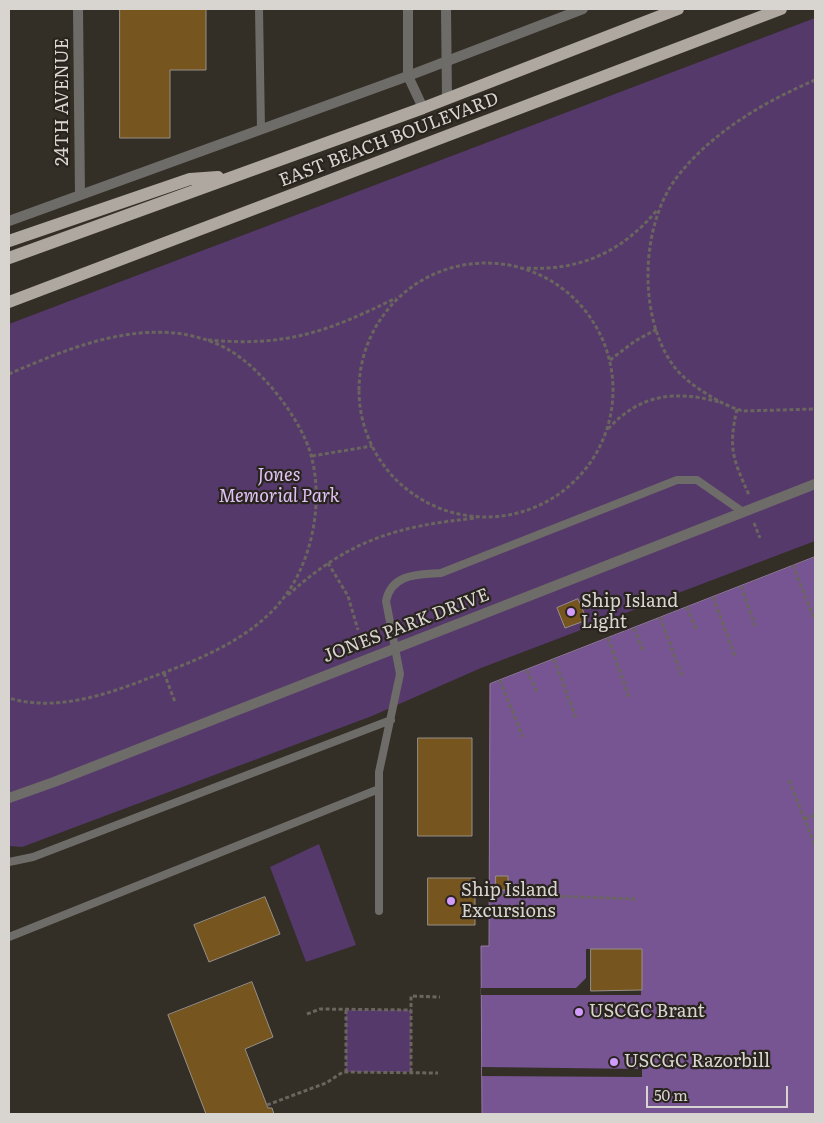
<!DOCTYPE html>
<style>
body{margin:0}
#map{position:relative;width:824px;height:1123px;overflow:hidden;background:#332e26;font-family:Literata,serif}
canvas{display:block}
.frame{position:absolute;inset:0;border:10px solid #d8d4d0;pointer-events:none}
.scale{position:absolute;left:646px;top:1086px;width:142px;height:22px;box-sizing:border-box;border:2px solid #d8d4d0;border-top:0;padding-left:6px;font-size:15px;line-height:18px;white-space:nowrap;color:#d8d4d0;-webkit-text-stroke:4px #29241d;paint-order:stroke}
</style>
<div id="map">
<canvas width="824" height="1123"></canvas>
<div class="frame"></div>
<div class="scale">50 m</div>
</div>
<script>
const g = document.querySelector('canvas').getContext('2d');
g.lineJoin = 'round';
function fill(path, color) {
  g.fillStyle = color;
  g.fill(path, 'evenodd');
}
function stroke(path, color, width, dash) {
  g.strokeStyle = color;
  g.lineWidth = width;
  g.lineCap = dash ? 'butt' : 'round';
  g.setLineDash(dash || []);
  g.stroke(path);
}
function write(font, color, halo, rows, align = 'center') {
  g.font = font + ' Literata,serif';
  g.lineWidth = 4.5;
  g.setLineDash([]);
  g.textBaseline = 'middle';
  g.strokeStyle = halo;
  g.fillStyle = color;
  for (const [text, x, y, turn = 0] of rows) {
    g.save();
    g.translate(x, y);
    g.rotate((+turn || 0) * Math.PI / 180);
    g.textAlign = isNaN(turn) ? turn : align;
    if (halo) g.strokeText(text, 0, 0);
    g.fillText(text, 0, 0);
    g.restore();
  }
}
fill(new Path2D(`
 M815,18V541L481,668L372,716L22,847L9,846V324Z
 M319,844L356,945L306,962L270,867Z
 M346,1010H411V1072H346Z`), '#55396b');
const water = new Path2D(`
 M815,557V1114H482L481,946H489L490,684Z`);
fill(water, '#775492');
stroke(water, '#947aa5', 1);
fill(new Path2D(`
 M586,949H642L641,995H481V988H576L586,978Z
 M482,1067L642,1069V1077L482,1076Z`), '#332e26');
const building = new Path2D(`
 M120,9H206V70H170V138H120Z
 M578,599L587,620L565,628L557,608Z
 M418,738H472V836H418Z
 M496,876H508V890H496Z
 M428,878H475V925H428Z
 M265,897L280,934L209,962L194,925Z
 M591,949H642V990L591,991Z
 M252,982L273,1037L245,1049L268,1108H272L274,1114H206L168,1015Z`);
fill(building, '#77551f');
stroke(building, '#969088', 1);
stroke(new Path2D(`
 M815,80C764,102 712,132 677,177C640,225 637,320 676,369C689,385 723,406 743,411L815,409
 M359 390a127 127 0 1 1 254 0a127 127 0 1 1-254 0Z
 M527,268C581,271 623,251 657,210
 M208,340C286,347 327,332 396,298
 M610,360L635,341L657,329
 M9,374C62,351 123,325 183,334C198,337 216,342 229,350C262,369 301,419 311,455C324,502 312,563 282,600C250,640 196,661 149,678C106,695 55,712 9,698
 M737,409C728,449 733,459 749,495
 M608,429C640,394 675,390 719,402
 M312,456L372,446
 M754,523L760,538
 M328,563L348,596L358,630
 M793,565L814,619
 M741,586L755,626
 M288,595C349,540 396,526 477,518
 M713,597L735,656
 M687,607L696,629
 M660,617L682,676
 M634,628L643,651
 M608,638L629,697
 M554,659L576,718
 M527,670L537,692
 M164,673L175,702
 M500,680L523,737
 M789,780L815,846
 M805,819L815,815
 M489,894L637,899
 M346,1010V1072
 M307,1014L320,1009L411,1010
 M411,1072V996L440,997
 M267,1105L326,1083L343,1072L438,1073`), '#6a655e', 3, [4, 2.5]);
stroke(new Path2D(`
 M259,9L261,129
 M9,862L33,857L391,720
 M379,911V772L400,674L386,601C392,573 418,575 441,573L677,480H697L743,512
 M9,937L379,789`), '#6e6c68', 8);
stroke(new Path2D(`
 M78,9L80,195
 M9,221L408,76L583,9
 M9,798L54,782L815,484`), '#6e6c68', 10);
stroke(new Path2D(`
 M408,9V76L423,108
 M446,9L447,98`), '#6e6c68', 10);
stroke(new Path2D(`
 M9,241L190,179L218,177
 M9,258L423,108L678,9
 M9,302L781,9`), '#aea8a1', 12);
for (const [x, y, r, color] of [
 [571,612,5,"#d29cfd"],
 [451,901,5,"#d29cfd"],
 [579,1012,5,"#d29cfd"],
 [614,1062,5,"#d29cfd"]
]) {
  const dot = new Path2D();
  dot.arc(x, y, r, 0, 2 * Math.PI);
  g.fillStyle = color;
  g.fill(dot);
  stroke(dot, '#29241d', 2);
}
write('18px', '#d8d4d0', '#29241d', [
 ["24TH AVENUE",63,102,-90],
 ["EAST BEACH BOULEVARD",389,140,-21],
 ["JONES PARK DRIVE",406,626,-21]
]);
write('italic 18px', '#e1c3f9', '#29241d', [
 ["Jones",279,476],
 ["Memorial Park",279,497]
]);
write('18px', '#d8d4d0', '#29241d', [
 ["Ship Island",581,602],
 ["Light",581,623],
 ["Ship Island",461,891],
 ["Excursions",461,912],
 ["USCGC Brant",589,1012],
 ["USCGC Razorbill",624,1062]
], 'left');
</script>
